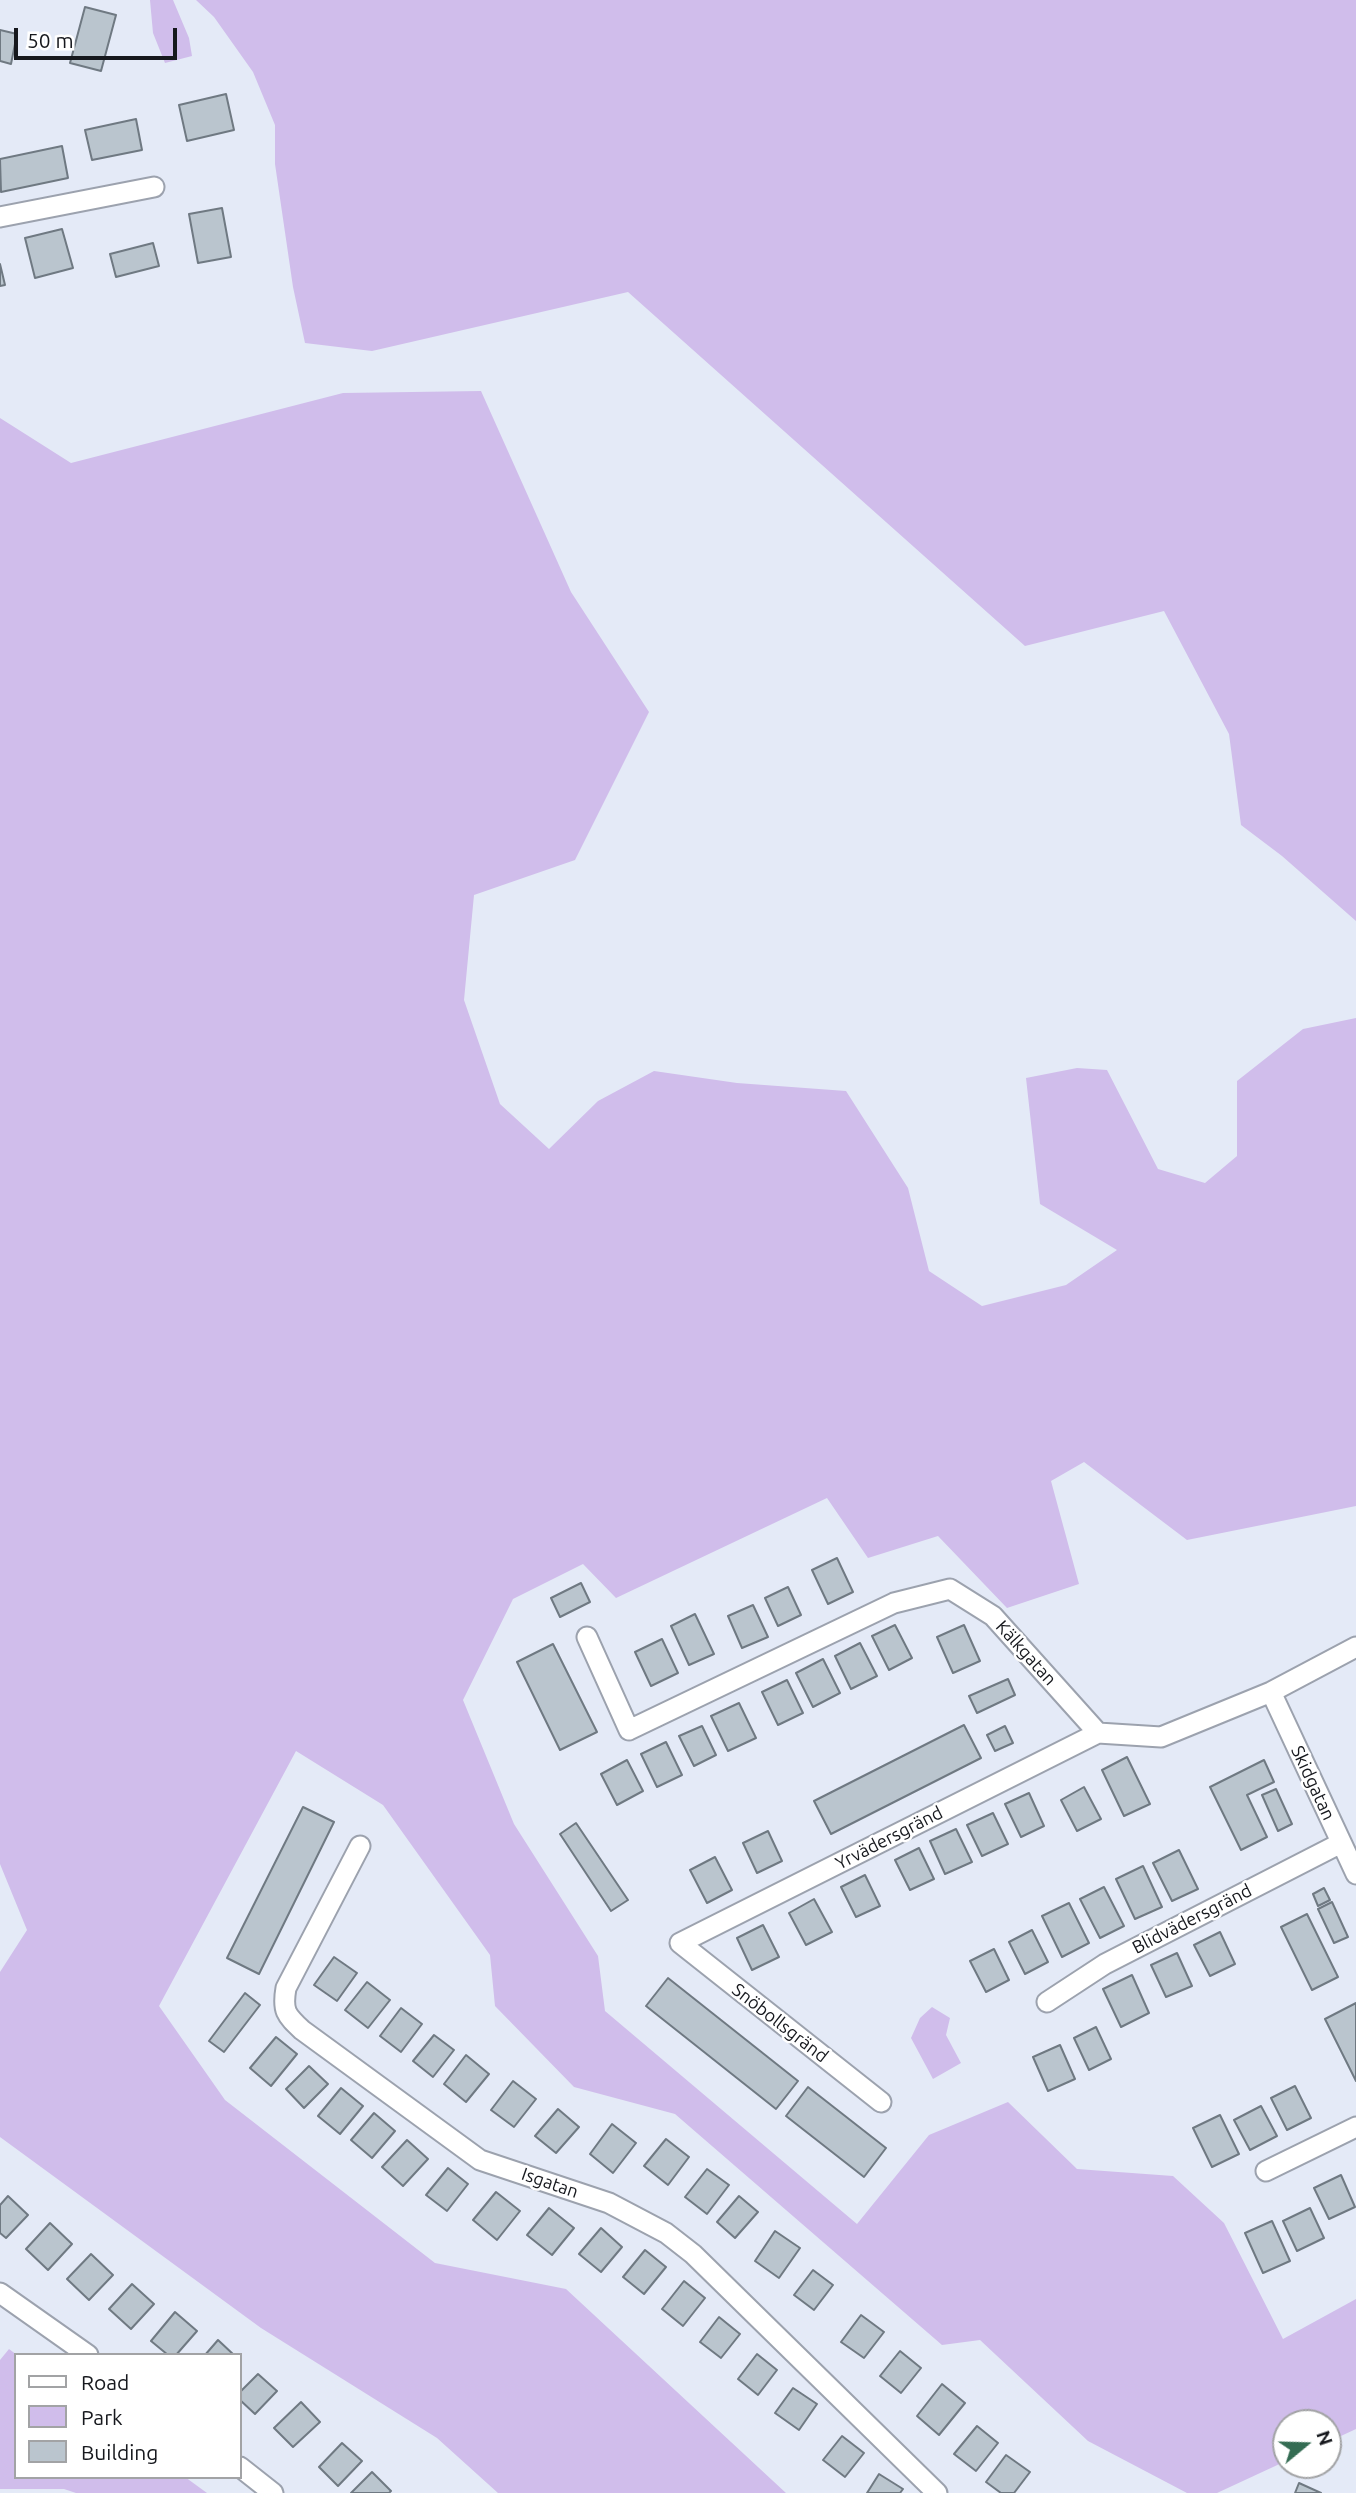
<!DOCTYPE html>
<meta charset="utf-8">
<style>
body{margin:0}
#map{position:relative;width:1356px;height:2493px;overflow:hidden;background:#e4eaf7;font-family:Ubuntu,sans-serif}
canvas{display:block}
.legend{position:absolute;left:14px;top:2353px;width:228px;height:126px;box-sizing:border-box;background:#fff;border:2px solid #a2a3a5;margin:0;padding:9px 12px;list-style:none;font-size:21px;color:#16181d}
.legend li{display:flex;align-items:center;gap:14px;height:35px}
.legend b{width:35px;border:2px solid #a2a3a5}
.north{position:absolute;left:1272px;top:2409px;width:70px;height:70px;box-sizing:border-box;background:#fff;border:2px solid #a2a3a5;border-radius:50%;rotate:71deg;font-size:19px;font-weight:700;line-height:28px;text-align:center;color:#16181d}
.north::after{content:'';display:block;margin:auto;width:24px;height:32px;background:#346c53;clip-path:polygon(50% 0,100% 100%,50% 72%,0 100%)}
.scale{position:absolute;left:14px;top:28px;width:163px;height:32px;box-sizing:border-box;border:4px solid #16181d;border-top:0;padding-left:9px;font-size:21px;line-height:24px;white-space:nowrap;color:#16181d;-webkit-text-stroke:5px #fff;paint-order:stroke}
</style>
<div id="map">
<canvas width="1356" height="2493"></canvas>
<ul class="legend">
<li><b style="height:9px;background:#fff"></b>Road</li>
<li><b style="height:19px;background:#d0bdeb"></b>Park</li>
<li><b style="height:19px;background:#bac5ce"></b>Building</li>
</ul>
<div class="north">N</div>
<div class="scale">50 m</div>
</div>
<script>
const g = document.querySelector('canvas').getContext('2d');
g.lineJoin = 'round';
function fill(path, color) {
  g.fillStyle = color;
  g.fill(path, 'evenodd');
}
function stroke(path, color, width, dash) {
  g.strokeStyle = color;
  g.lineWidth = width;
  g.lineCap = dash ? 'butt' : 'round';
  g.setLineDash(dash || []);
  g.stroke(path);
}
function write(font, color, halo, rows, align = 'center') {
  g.font = font + ' Ubuntu,sans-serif';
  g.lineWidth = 5;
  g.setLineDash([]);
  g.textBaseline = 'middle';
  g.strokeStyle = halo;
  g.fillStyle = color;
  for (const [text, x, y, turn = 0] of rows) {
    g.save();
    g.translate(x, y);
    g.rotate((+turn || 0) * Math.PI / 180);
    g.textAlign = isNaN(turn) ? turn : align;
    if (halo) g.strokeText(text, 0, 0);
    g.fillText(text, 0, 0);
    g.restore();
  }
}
fill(new Path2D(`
 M150,0H173L189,38L192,56L165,63L153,33Z
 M196,0H1356V921L1282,856L1241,825L1229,734L1164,611L1025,646L628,292L372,351L305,343L293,287L275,164V125L253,72L214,17Z
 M481,391L571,592L649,712L575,860L474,895L464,1000L500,1104L549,1149L598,1101L654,1071L737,1083L846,1091L908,1188L929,1271L982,1306L1066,1285L1117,1250L1040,1204L1026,1078L1077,1068L1107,1070L1158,1169L1205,1183L1237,1156V1081L1303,1029L1356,1018V1506L1187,1540L1084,1462L1051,1481L1079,1584L1007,1608L938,1536L868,1558L827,1498L616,1598L583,1564L513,1599L463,1700L514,1824L598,1956L605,2011L857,2224L929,2135L1008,2102L1077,2169L1173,2176L1224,2223L1283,2339L1356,2299V2429L1328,2442V2423H1286V2461L1217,2493H1187L1088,2441L980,2340L942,2345L675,2114L574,2087L495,2006L490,1955L383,1805L296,1751L159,2006L225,2100L435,2263L566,2289L786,2493H498L437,2438L261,2328L0,2137V1972L27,1930L0,1864V418L71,463L343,393Z
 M932,2007L950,2018L946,2035L961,2063L933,2079L911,2038L920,2018Z
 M9,2349L17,2355L16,2477H185L207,2493H76L64,2489H0V2360Z`), '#d0bdeb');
const building = new Path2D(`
 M85,7L116,15L101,71L70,63Z
 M0,30L17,34L11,64L0,61Z
 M226,94L234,130L187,141L179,105Z
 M136,119L142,150L92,160L85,130Z
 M62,146L68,178L1,192L0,159Z
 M222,208L231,257L198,263L189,214Z
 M62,229L73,268L35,278L25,238Z
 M153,243L159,266L116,277L110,254Z
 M0,264L5,285L0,286Z
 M837,1558L853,1592L828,1604L812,1570Z
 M581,1583L590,1602L560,1617L551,1598Z
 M788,1587L801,1615L778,1626L765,1598Z
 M753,1605L768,1637L742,1648L728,1616Z
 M695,1614L714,1654L689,1665L671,1626Z
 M895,1625L912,1658L889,1670L872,1636Z
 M964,1625L980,1661L953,1673L937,1637Z
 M662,1639L678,1673L651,1686L635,1652Z
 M860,1643L877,1676L851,1689L835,1656Z
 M553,1644L597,1732L560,1750L517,1662Z
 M823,1659L840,1693L813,1707L796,1673Z
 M1008,1679L1015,1695L977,1713L969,1696Z
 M787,1680L803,1713L778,1725L762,1692Z
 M739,1703L756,1738L728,1751L711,1716Z
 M964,1725L981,1758L831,1834L814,1801Z
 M702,1726L716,1755L694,1766L679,1736Z
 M1005,1726L1013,1743L995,1751L987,1735Z
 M666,1742L682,1775L657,1787L641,1754Z
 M1127,1757L1150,1804L1124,1816L1102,1770Z
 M627,1760L643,1791L617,1805L601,1774Z
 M1264,1760L1274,1782L1247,1795L1267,1837L1241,1850L1210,1787Z
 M1084,1787L1101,1819L1077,1831L1061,1800Z
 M1276,1789L1292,1824L1278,1831L1262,1795Z
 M1029,1793L1044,1826L1021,1837L1005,1804Z
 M303,1807L334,1822L259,1974L227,1958Z
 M993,1813L1008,1844L982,1856L967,1825Z
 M576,1823L628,1900L611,1911L560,1834Z
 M956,1829L972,1862L945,1874L930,1841Z
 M768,1831L782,1861L757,1873L743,1843Z
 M919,1848L934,1879L910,1890L895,1860Z
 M1179,1850L1198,1889L1172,1901L1153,1863Z
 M715,1857L732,1890L707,1903L690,1870Z
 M1143,1866L1162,1907L1135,1919L1116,1879Z
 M865,1875L880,1906L856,1917L841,1887Z
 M1104,1887L1124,1926L1100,1938L1080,1899Z
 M1324,1888L1330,1900L1318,1906L1313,1894Z
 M814,1899L832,1932L806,1945L789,1913Z
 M1332,1902L1348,1937L1334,1943L1318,1909Z
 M1069,1903L1089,1943L1062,1957L1042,1916Z
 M1307,1914L1338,1977L1312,1990L1281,1927Z
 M763,1925L779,1957L752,1970L737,1938Z
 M1032,1930L1048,1962L1025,1974L1009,1942Z
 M1220,1932L1235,1964L1210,1976L1194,1945Z
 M994,1949L1009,1980L986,1992L970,1961Z
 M1177,1953L1192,1986L1166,1997L1151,1965Z
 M334,1957L357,1973L337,2001L314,1985Z
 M1132,1975L1149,2013L1121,2027L1103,1989Z
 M668,1978L798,2081L776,2109L646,2006Z
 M367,1982L390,2000L368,2028L345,2010Z
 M245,1993L260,2005L224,2052L209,2041Z
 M1356,2003V2081L1325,2019Z
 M401,2008L422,2024L401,2052L380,2036Z
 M1096,2027L1111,2059L1089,2070L1074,2038Z
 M434,2035L454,2050L433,2077L413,2061Z
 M276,2037L297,2054L271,2086L250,2068Z
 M1060,2045L1075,2079L1048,2091L1033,2057Z
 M466,2055L489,2074L466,2102L444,2084Z
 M309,2066L328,2084L304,2108L286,2089Z
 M513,2081L536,2099L514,2127L491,2110Z
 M1295,2086L1311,2118L1287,2130L1271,2098Z
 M808,2087L886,2148L864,2177L786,2116Z
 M341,2088L363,2106L340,2134L318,2116Z
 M1261,2106L1277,2136L1250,2150L1234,2120Z
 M558,2109L579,2127L556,2153L535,2136Z
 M374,2113L395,2131L372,2158L351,2140Z
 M1220,2115L1239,2154L1212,2167L1193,2128Z
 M612,2124L636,2143L613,2173L590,2154Z
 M666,2139L689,2157L668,2185L644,2166Z
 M407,2140L428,2159L403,2186L382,2167Z
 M448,2168L468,2184L447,2211L426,2195Z
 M707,2169L729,2185L707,2214L685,2197Z
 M1341,2175L1355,2207L1329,2219L1314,2188Z
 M496,2192L520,2211L497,2240L473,2220Z
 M8,2196L28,2215L6,2238L0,2233V2205Z
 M739,2196L758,2212L735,2238L717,2222Z
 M549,2208L574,2228L552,2255L527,2235Z
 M1310,2208L1324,2238L1297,2251L1283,2221Z
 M1272,2221L1290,2261L1263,2273L1245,2233Z
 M50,2223L72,2244L48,2270L26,2249Z
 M601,2228L622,2247L601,2272L579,2254Z
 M775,2231L800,2248L779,2278L755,2261Z
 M645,2250L666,2267L644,2294L623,2277Z
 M91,2254L113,2275L89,2300L67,2279Z
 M813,2270L833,2285L814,2310L794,2295Z
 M684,2281L705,2298L683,2326L662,2309Z
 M132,2284L154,2304L131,2329L109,2309Z
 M175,2312L197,2331L176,2355H168L151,2341Z
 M861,2315L884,2332L864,2358L841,2342Z
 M719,2317L740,2334L721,2358L700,2342Z
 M218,2340L234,2355H205Z
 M900,2351L921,2368L901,2393L880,2376Z
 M757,2354L777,2370L758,2395L738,2379Z
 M258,2374L277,2391L255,2414L240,2400V2392Z
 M942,2384L965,2403L939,2435L917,2416Z
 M793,2388L817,2404L799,2430L775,2413Z
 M301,2402L320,2422L293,2447L274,2428Z
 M977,2426L998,2443L976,2471L954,2454Z
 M842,2436L864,2453L845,2477L823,2460Z
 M342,2443L362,2461L338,2486L319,2467Z
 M1006,2455L1030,2472L1014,2493H1001L986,2482Z
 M372,2472L391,2491L389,2493H351Z
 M879,2474L903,2489L900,2493H867Z
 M1299,2483L1321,2493H1295Z`);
fill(building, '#bac5ce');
stroke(building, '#6f7982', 2);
const street = new Path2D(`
 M0,217L154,187
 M587,1637L629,1730L894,1603L950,1589L993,1616L1098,1733L1161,1737L1271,1692L1356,1647
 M1271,1692L1356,1874
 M360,1846L286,1988C282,2011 286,2015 302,2030L480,2160L609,2203L666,2233L693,2254L937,2493
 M1047,2002L1105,1964L1341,1843
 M881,2102L680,1943L1098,1733
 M1266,2171L1356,2127
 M0,2293L88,2355
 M240,2467L273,2493`);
stroke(street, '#9ca2ae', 23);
stroke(street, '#fff', 19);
write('18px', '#16181d', '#fff', [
 ["Kälkgatan",1026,1653,48],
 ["Skidgatan",1313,1783,65],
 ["Yrvädersgränd",889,1838,-27],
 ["Blidvädersgränd",1192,1919,-27],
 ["Snöbollsgränd",780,2023,38],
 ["Isgatan",550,2183,19]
]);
</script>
